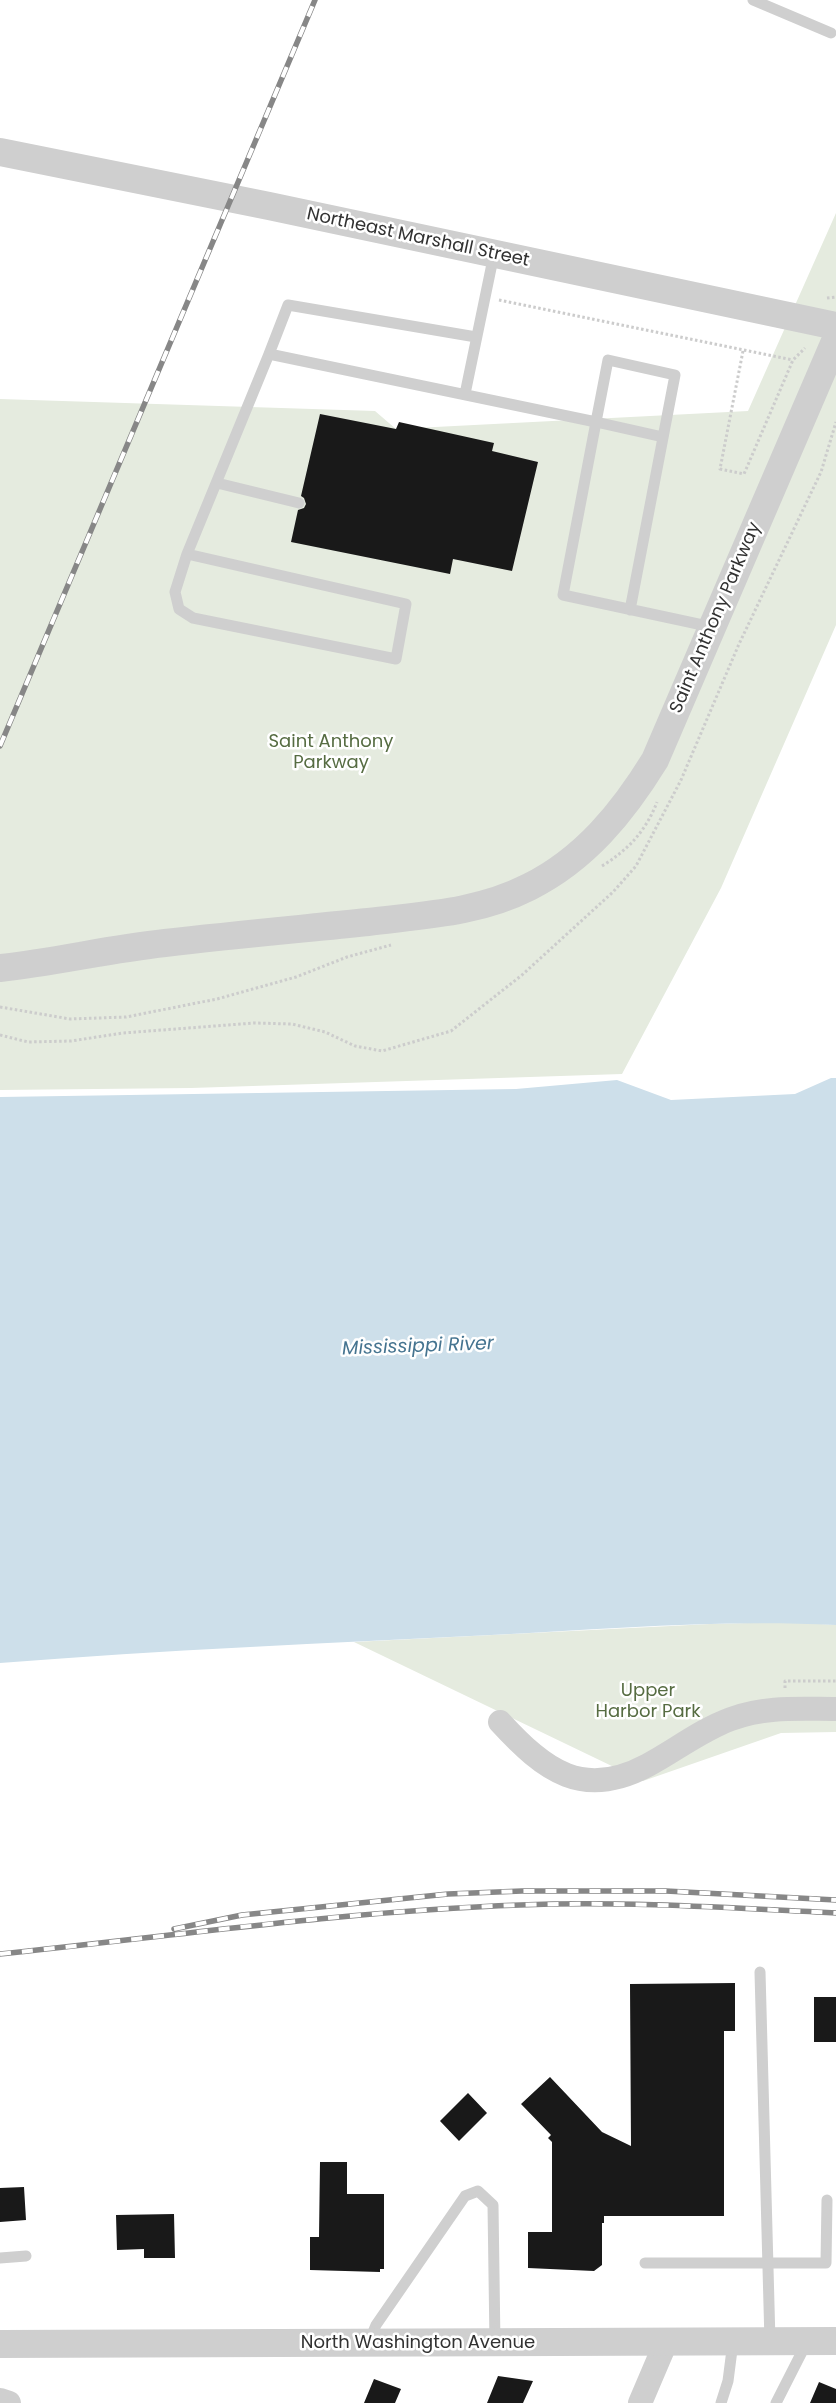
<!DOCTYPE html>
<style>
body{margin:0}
canvas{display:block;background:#fff}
</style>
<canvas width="836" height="2403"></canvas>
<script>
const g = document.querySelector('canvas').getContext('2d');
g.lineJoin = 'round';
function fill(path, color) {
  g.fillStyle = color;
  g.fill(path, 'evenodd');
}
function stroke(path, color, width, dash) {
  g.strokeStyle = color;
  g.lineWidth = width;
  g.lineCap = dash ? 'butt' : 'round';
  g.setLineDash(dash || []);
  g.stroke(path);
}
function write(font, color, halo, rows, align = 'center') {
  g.font = font + ' Poppins,sans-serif';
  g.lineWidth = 5;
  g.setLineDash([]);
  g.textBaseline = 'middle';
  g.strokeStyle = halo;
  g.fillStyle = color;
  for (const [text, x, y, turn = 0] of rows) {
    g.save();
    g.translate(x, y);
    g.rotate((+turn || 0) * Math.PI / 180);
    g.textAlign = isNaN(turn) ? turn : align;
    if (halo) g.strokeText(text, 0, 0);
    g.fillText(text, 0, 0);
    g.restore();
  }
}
fill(new Path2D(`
 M836,213V625L721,888L622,1074L191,1088L0,1090V399L375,411L396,429L748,411Z
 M787,1622L836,1625V1732L781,1733L643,1781L354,1642L710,1624Z`), '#e5ebdf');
fill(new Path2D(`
 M831,1078H836V1625C721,1619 606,1629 491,1635C328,1643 163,1650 0,1663V1097L516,1089L617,1080L671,1100L795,1094Z`), '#cddfea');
fill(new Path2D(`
 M320,414L396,429L399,422L494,443L492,451L538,462L512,571L453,559L450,574L291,542L298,510L304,508L306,504L304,498L301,496Z
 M735,1983V2031H724V2216H604V2223H602V2265L594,2271L528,2268V2232H552V2142L548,2138L551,2135L521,2104L550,2077L602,2132L631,2146L630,1984Z
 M814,1997H836V2042H814Z
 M468,2093L487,2113L459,2141L440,2121Z
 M320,2162H347V2194H384V2269H380V2272L310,2270V2237H319Z
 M24,2187L26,2220L0,2222V2188Z
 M174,2214L175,2258H144V2249L117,2250L116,2215Z
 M498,2376L533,2381L523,2403H487Z
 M374,2379L401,2389L395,2403H364Z
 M819,2382L836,2389V2403H810Z`), '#191919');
stroke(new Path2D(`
 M827,298L836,297
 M499,300L793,360
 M743,351L720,469L744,474L793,360L805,348
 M602,866C628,850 646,831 657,802
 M0,1007L70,1019L126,1017L217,999L296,977L347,957L391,945
 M0,1035L28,1042L71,1041L123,1033L254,1023L292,1024L325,1032L355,1046L382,1051L451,1031L522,975L613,892L636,866L681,780L739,644L821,472L836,422
 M785,1688V1681H836`), '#ccc', 3, [2.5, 2.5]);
stroke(new Path2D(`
 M753,0L831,33
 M269,354L288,305L476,337
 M465,394L494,254
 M217,483L299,503
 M187,554L406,604L396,659L193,618L179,609L175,592L187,554L269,354L596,422L563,595L712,627
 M630,610L675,375L608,360L596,422L663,437
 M760,1972L770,2342
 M0,2258L26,2256
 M645,2263H826L827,2200
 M369,2342L376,2325L465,2196L478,2191L493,2205L495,2344
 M721,2403L728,2381L733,2342
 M776,2403L807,2342`), '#cfcfcf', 11);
stroke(new Path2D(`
 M500,1722C545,1771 583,1800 648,1765C676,1750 701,1730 731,1719C765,1706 800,1709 836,1709
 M0,2400L9,2403
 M640,2403L666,2342`), '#cfcfcf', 24);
stroke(new Path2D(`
 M0,152L269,206L836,326
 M0,968C55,962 109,949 165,943C232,935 300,929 368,922C424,915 478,913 529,887C585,859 623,812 655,760L836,339
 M0,2344L836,2341`), '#cfcfcf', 28);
const rail = new Path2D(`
 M0,746L315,0
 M174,1929L242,1915L448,1894L522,1891H666L836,1900
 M0,1954C173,1936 346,1911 520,1905C626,1901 731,1908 836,1913`);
stroke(rail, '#878787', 5.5);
stroke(rail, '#fff', 4, [11]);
write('18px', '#323232', '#fff', [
 ["Northeast Marshall Street",418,238,12],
 ["Saint Anthony Parkway",716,618,-67],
 ["North Washington Avenue",418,2343]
]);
write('18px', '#566c42', '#fff', [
 ["Saint Anthony",331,742],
 ["Parkway",331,763],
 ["Upper",648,1691],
 ["Harbor Park",648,1712]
]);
write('italic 19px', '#457490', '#fff', [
 ["Mississippi River",418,1347,-2]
]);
</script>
